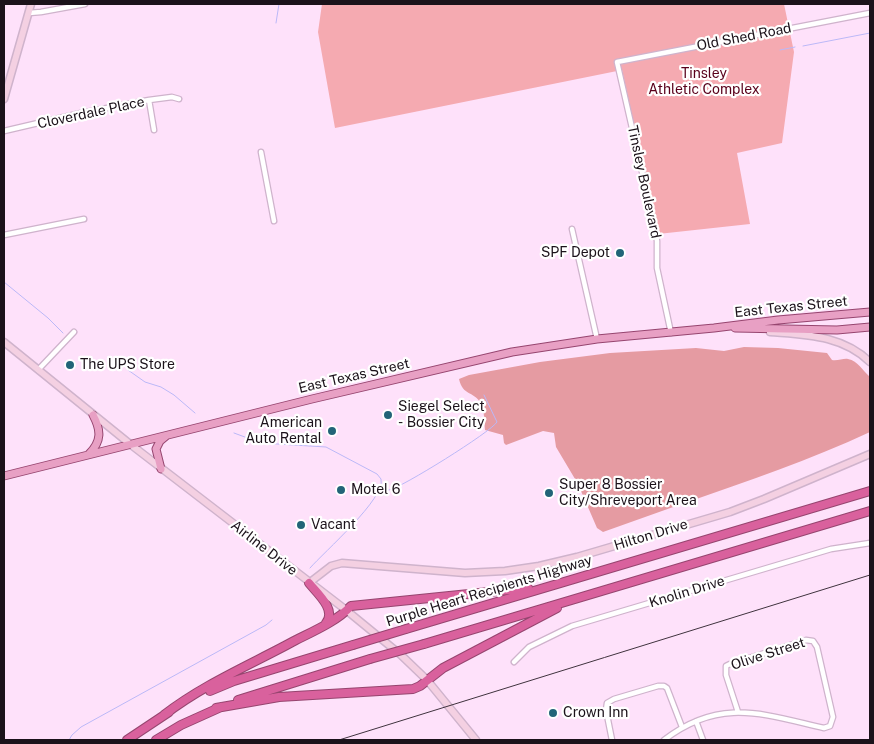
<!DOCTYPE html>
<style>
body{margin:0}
#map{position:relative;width:874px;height:744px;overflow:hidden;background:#fee1fa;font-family:"Public Sans",sans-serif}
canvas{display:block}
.frame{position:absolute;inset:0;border:5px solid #1b121a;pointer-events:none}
</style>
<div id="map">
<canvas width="874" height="744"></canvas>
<div class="frame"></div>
</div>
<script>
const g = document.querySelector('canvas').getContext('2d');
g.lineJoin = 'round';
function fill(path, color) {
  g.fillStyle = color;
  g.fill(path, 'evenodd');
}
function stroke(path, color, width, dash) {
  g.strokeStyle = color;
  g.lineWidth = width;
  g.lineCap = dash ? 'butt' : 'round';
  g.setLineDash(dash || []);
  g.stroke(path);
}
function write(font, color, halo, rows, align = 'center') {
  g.font = font + ' "Public Sans",sans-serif';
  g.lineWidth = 4.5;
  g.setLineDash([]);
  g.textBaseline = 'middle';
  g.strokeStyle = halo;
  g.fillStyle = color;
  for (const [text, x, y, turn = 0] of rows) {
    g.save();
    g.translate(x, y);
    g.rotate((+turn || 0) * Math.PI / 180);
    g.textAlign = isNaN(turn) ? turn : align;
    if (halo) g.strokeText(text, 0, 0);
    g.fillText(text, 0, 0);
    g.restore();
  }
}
fill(new Path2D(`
 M322,4H784L794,52L782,143L737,153L750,224L658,234L622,70L335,128L318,32Z`), '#f5aab1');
fill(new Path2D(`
 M744,347L778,348L827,353L832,360C838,361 844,358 848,359C858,361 863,371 870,377V432C810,460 748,481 685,503H677L676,506L603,532L597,528L578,484L556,447L554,433L543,431L506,445L504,443L503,435L485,430C484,422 485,410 480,402C473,391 463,396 459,379L469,375L540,362L610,353L696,348L724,351Z`), '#e59ba2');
stroke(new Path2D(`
 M276,23L279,4
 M803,46L870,33
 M780,50L795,47
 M4,282L48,318L63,333
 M128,370L145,382L161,387L174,395L195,413
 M234,433L261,443L326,447L377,474L381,479C386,498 324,552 310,568
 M381,488C382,488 388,490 389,490C401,488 491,432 497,422L484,395
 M69,740L72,735L81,727L266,625L272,620`), '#bbb8f7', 1);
const street = new Path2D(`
 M29,13L41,12L85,4
 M149,100L154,130
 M4,131L81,113L149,100L172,97L179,99
 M261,152L274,221
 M572,229L597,339
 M4,235L84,219
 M671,333L657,268V241L655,229L617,62L870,13
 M38,370L74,332
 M514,662L529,647L572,626L831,549L870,543
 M696,721L703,740
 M612,740L606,710L607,703L614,699L658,686H664L667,688L682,727
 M664,740C720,697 762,714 824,728L830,726L833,717L817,647L813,641L806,640L730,664L726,666V675L738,712`);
const secondary = new Path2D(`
 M4,99L31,4
 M770,332C806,335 842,335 870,362
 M4,342L130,444L346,610L401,655L427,680L476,740
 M309,583L331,566L342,563L465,573L505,571L539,566L577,557L730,512L764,499L870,454`);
const primary = new Path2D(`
 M735,328L837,330L870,327
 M89,454C102,441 101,430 93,415
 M161,469L156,449L160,441L166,436
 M4,476L312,399L512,352L597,339L714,328L778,320L870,312`);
const highway = new Path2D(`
 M309,583C317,593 337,610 326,623
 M406,629L870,491
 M424,644L870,511
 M210,691L234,681L353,645
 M238,700L370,659
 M216,708L279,697L413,689L420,686L443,668L557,608
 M164,715C204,684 252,664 296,640C314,631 337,621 351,606L528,588
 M127,740L169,712
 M156,740L181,725L221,707`);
stroke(street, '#cfb3cc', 7);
stroke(secondary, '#cfb3cc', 9);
stroke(primary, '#96456f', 9);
stroke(highway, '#96456f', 10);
stroke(street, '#fff', 4.5);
stroke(secondary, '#f4d0e2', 6);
stroke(primary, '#e8a0c4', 7);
stroke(highway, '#d9619d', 8);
stroke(new Path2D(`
 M339,740L870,575`), '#3f323d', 1);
const highwayBridge = new Path2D(`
 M353,645L406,629
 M370,659L424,644`);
stroke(highwayBridge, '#96456f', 10, []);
stroke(highwayBridge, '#d9619d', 8);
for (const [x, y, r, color] of [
 [620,253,5,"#226478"],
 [70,365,5,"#226478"],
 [388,415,5,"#226478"],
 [332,431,5,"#226478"],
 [341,490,5,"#226478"],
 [549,493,5,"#226478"],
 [301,525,5,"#226478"],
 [553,713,5,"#226478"]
]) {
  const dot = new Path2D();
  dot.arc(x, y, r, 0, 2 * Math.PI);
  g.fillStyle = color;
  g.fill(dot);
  stroke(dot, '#fff', 2);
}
write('14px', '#1b121a', '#fff', [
 ["Old Shed Road",744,37,-11],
 ["Cloverdale Place",91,113,-12],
 ["Tinsley Boulevard",644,182,78],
 ["East Texas Street",791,307,-6],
 ["East Texas Street",354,376,-13],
 ["Hilton Drive",651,535,-17],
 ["Airline Drive",264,548,38],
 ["Purple Heart Recipients Highway",489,591,-17],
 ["Knolin Drive",687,592,-17],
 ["Olive Street",768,654,-18]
]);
write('14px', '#59001b', '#fff', [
 ["Tinsley",704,74],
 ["Athletic Complex",704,90]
]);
write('14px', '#1b121a', '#fff', [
 ["SPF Depot",610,253,"right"],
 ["The UPS Store",80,365],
 ["Siegel Select",398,407],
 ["- Bossier City",398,423],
 ["American",322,423,"right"],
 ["Auto Rental",322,439,"right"],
 ["Super 8 Bossier",559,485],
 ["City/Shreveport Area",559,501],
 ["Motel 6",351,490],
 ["Vacant",311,525],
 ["Crown Inn",563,713]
], 'left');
</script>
